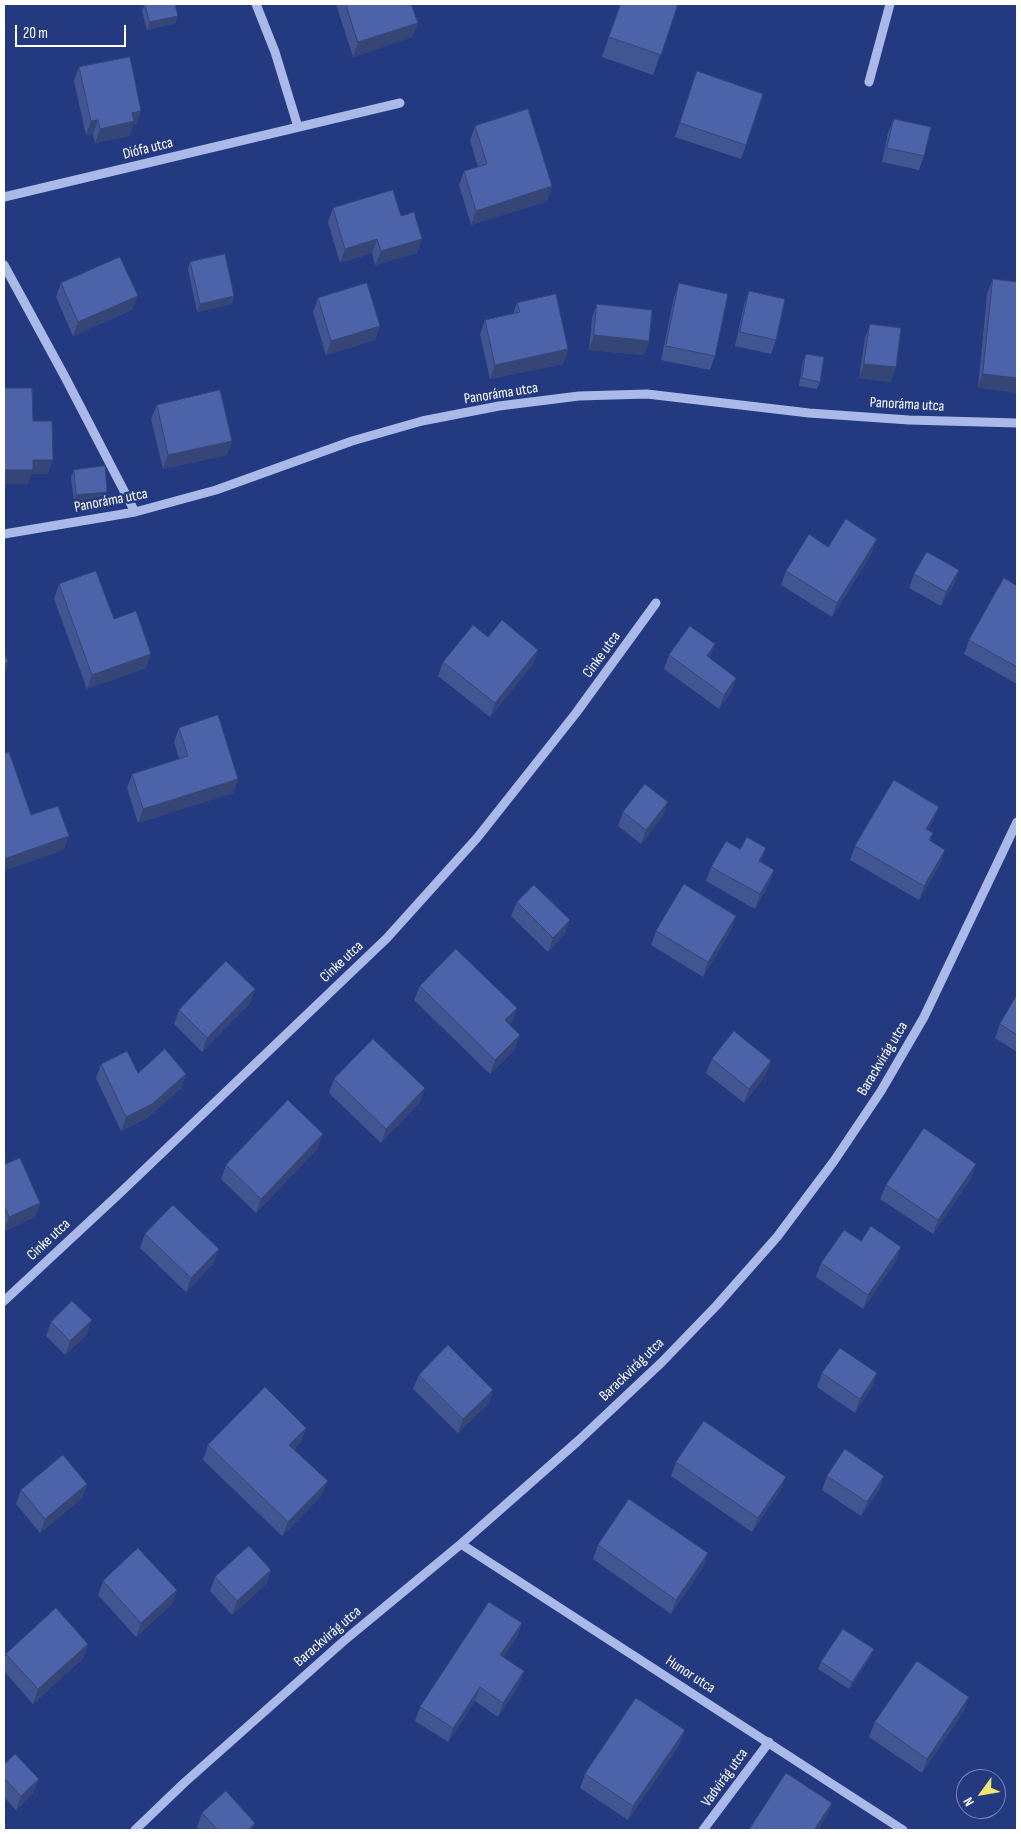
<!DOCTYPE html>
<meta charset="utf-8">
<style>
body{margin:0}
#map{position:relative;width:1021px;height:1834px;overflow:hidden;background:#243a80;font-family:"Sofia Sans Condensed",sans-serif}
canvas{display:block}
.frame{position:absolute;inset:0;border:5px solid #fff;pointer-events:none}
.north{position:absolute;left:956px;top:1769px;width:50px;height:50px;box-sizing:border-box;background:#243a80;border:1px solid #7c89b3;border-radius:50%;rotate:238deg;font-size:14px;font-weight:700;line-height:20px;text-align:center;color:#fff}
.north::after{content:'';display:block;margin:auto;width:18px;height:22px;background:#f1e66d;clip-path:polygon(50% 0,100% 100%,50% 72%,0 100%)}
.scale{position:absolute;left:15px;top:25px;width:111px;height:22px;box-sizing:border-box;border:2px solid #fff;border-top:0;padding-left:6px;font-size:15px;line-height:18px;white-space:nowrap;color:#fff;-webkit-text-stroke:4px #243a80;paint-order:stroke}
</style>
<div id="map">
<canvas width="1021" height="1834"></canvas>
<div class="frame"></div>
<div class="north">N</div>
<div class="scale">20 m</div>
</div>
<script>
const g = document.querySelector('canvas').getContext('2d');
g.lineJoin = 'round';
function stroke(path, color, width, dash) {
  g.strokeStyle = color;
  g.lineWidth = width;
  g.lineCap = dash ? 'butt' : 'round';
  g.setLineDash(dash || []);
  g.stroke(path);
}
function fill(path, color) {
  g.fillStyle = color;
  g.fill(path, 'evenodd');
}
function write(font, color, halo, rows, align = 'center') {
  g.font = font + ' "Sofia Sans Condensed",sans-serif';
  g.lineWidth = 5;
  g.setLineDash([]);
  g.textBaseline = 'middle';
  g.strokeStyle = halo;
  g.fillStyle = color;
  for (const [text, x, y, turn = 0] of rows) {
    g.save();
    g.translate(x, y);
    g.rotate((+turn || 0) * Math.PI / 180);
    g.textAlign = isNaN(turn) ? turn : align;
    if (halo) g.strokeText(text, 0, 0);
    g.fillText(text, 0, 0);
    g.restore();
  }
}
stroke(new Path2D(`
 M256,4L275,52L298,127
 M869,82L890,4
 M4,197L400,103
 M4,265L65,377L135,512
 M4,534L135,512L216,490L352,441L422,421L499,406L579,396L647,394L809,413L909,420L1017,423
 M4,1301L120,1193L387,938L477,838L576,713L656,603
 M461,1544L903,1830
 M135,1830L184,1783L346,1639L461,1544L578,1441L662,1362L717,1305L777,1237L834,1161L881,1091L924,1017L1017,822
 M703,1830L769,1742`), '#aab9e7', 9);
fill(new Path2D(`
 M145,4L176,23L147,30L142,11Z
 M336,4H411L418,23L412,37L353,57Z
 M620,4H678L653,75L602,57Z
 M79,67L136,125H133L129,136L95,143L93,134L86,135L74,81Z
 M697,71L746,145L741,159L675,137Z
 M894,119L924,156L919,170L882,162L888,133Z
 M475,126L552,186L547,201L471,225L459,185L464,171L478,167L470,140Z
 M333,208L401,216L422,239L417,253L375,265L372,253L340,263L328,222Z
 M190,262L234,296L232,304L197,312L188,269Z
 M993,279L1017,282L978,388L987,294Z
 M61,283L132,310L73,336L56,297Z
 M679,283L715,356L710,370L661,360L674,297Z
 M749,291L776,340L771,354L735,346L744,305Z
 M318,298L375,340L326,355L313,312Z
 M517,303L568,349L563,364L490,379L480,334L485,320L513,314Z
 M597,304L649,341L644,355L589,350L592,318Z
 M870,324L891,382L859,378L865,338Z
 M806,354L820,382L817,389L799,386L803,361Z
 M157,405L232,441L227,455L163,469L151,419Z
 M74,470L105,499L74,502L71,477Z
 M872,553L832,617L781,585L786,571Z
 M959,570L954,584L941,606L909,588L914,574Z
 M59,584L114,619L146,668L87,689L54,599Z
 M1017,586V684L964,654L969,640Z
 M488,637L538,650L533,664L490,717L438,676L443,662Z
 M669,655L736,678L731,692L719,709L664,669Z
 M179,728L238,779L233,793L138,823L127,788L132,774L179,759L174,742Z
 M623,812L663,816L641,844L618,826Z
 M933,821L928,830L933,833L930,841L940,864L919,900L850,860L855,846Z
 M761,862L774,870L769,884L755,909L706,881L711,867Z
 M517,902L565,934L548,952L511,916Z
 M731,930L703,977L651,945L656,931Z
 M420,986L517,1008L512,1022L510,1024L515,1049L490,1074L414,1000Z
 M255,989L250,1003L202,1052L174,1024L179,1010Z
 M1017,995V1052L995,1038L1000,1024Z
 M712,1059L766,1075L744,1103L706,1073Z
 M101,1064L138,1073L186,1074L181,1088L147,1118L121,1131L96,1078Z
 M334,1079L420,1102L381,1143L329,1093Z
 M318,1148L256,1213L221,1179L226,1165Z
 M4,1165L40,1203L35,1217L4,1231Z
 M971,1178L933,1234L880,1199L886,1185Z
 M145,1234L214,1263L186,1292L140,1248Z
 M861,1241L896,1261L863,1309L816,1277L821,1263Z
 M51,1322L87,1334L65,1355L46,1336Z
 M822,1373H877L872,1387L855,1413L817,1387Z
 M419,1375L493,1390L488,1404L458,1433L413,1389Z
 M306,1428L301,1442L294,1449L322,1495L282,1536L203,1460L208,1445Z
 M676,1462L780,1491L752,1532L671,1476Z
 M827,1476H884L879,1490L861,1516L822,1490Z
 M87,1484L82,1498L40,1533L16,1504L21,1490Z
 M598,1545L708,1553L703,1567L671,1614L593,1559Z
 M271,1570L266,1584L232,1615L210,1591L215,1577Z
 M103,1581L177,1590L172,1604L136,1637L98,1595Z
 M522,1623L517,1637L503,1657L524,1671L519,1685L498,1717L475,1701L448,1742L415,1721L420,1707Z
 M88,1644L83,1658L33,1704L4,1671V1659L6,1654Z
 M874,1649L871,1656L849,1689L818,1669L821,1662Z
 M964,1711L922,1773L869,1737L875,1722Z
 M680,1744L628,1820L580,1788L585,1774Z
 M4,1765L33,1793L16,1810L4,1797Z
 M202,1813L253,1830H200L197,1827Z`), '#415591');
fill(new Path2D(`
 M178,16L176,23L147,30L150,22Z
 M418,23L412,37L353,57L358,42Z
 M141,111L136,125H133L129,136L95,143L100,129L132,113Z
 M98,120L93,134L86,135L91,121Z
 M552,186L547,201L471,225L476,211Z
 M377,239L372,253L340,263L345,249Z
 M422,239L417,253L375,265L381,251Z
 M138,296L132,310L73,336L78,322Z
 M234,296L232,304L197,312L200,304Z
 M380,326L375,340L326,355L331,341Z
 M594,335L649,341L644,355L589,350Z
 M568,349L563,364L490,379L495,365Z
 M864,364L896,367L891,382L859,378Z
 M983,374L1017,378V393L978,388Z
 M232,441L227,455L163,469L168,455Z
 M33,460H53L48,474H32L28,484H4V470Z
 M107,492L105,499L74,502L76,495Z
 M877,539L872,553L832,617L837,603Z
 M959,570L954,584L941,606L946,592Z
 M715,644L710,658L702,670L707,656Z
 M538,650L533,664L490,717L495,703Z
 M151,654L146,668L87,689L92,675Z
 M8,662L4,674V664Z
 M736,678L731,692L719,709L724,695Z
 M238,779L233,793L138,823L143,809Z
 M668,802L663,816L641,844L646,830Z
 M939,807L933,821L921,843L926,829Z
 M69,836L64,850L4,871V859Z
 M766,848L761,862L759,861Z
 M945,850L940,864L919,900L924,886Z
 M774,870L769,884L755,909L760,894Z
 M736,916L731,930L703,977L708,962Z
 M570,920L565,934L548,952L553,938Z
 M255,989L250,1003L202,1052L207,1038Z
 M517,1008L512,1022L500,1034L505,1020Z
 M520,1035L515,1049L490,1074L495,1060Z
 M771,1061L766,1075L744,1103L749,1089Z
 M186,1074L181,1088L147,1118L121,1131L126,1117Z
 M425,1088L420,1102L381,1143L386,1129Z
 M323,1134L318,1148L256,1213L261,1199Z
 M976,1164L971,1178L933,1234L938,1220Z
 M40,1203L35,1217L4,1231L9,1217Z
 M901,1247L896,1261L863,1309L868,1295Z
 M219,1249L214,1263L186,1292L191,1278Z
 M92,1320L87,1334L65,1355L70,1341Z
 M877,1373L872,1387L855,1413L860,1399Z
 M493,1390L488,1404L458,1433L463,1419Z
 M306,1428L301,1442L284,1459L289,1445Z
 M884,1476L879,1490L861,1516L867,1502Z
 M786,1477L780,1491L752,1532L758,1518Z
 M328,1481L322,1495L282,1536L288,1522Z
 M87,1484L82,1498L40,1533L45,1519Z
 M708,1553L703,1567L671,1614L676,1600Z
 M271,1570L266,1584L232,1615L237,1601Z
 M177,1590L172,1604L136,1637L141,1623Z
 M522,1623L517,1637L495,1669L500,1655Z
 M88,1644L83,1658L33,1704L38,1689Z
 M874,1649L871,1656L849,1689L852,1682Z
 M524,1671L519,1685L498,1717L503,1703Z
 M480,1687L475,1701L448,1742L453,1728Z
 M969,1697L964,1711L922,1773L927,1759Z
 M685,1730L680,1744L628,1820L633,1806Z
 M39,1779L33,1793L16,1810L21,1796Z
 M832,1803L827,1817L818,1830H814Z
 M255,1823L253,1830H248Z`), '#354576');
const building = new Path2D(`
 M145,4H175L178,16L150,22Z
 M346,4H411L418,23L358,42Z
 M621,4H678L661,55L609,37Z
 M130,57L141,111L132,113L134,121L100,129L98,120L91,121L79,67Z
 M697,71L763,94L746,145L680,123Z
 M528,109L552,186L476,211L464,171L487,164L475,126Z
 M894,119L931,127L924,156L887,148Z
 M393,190L401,216L414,212L422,239L381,251L377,239L345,249L333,208Z
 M225,254L234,296L200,304L190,262Z
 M120,257L138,296L78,322L61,283Z
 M993,279L1017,282V378L983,374Z
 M367,283L380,326L331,341L318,298Z
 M679,283L728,294L715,356L666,346Z
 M749,291L785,299L776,340L740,332Z
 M556,294L568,349L495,365L485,320L520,312L517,303Z
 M597,304L652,310L649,341L594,335Z
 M870,324L901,328L896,367L864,364Z
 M806,354L824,357L820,382L802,378Z
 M4,388H32L33,421H52L53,460H33V470H4Z
 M220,390L232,441L168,455L157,405Z
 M105,466L107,492L76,495L74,470Z
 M846,519L877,539L837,603L786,571L809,534L828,547Z
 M927,552L959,570L946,592L914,574Z
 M96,571L114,619L136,611L151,654L92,675L59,584Z
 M1004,578L1017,586V667L969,640Z
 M502,620L538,650L495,703L443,662L473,625L488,637Z
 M690,626L715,644L707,656L736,678L724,695L669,655Z
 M4,652L8,662L4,664Z
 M218,715L238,779L143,809L132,774L188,756L179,728Z
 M9,752L31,815L58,806L69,836L4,859V754Z
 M894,780L939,807L926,829L933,833L929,840L945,850L924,886L855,846Z
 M645,784L668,802L646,830L623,812Z
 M747,837L766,848L759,861L774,870L760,894L711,867L726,841L740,849Z
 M684,884L736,916L708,962L656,931Z
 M534,885L570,920L553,938L517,902Z
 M456,949L517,1008L505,1020L520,1035L495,1060L420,986Z
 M226,961L255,989L207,1038L179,1010Z
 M1017,995V1035L1000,1024Z
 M734,1031L771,1061L749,1089L712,1059Z
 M373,1039L425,1088L386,1129L334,1079Z
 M165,1049L186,1074L152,1104L126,1117L101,1064L127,1051L138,1073Z
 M288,1100L323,1134L261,1199L226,1165Z
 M924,1128L976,1164L938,1220L886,1185Z
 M20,1158L40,1203L9,1217L4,1205V1165Z
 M173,1205L219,1249L191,1278L145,1234Z
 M871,1226L901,1247L868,1295L821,1263L844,1230L861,1241Z
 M72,1301L92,1320L70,1341L51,1322Z
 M448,1345L493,1390L463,1419L419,1375Z
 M840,1348L877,1373L860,1399L822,1373Z
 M265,1387L306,1428L289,1445L328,1481L288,1522L208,1445Z
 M704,1421L786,1477L758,1518L676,1462Z
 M845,1449L884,1476L867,1502L827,1476Z
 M63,1455L87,1484L45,1519L21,1490Z
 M629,1499L708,1553L676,1600L598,1545Z
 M249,1546L271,1570L237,1601L215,1577Z
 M138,1548L177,1590L141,1623L103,1581Z
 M489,1602L522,1623L500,1655L524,1671L503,1703L480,1687L453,1728L420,1707Z
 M56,1608L88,1644L38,1689L6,1654Z
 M843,1629L874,1649L852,1682L821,1662Z
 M917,1661L969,1697L927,1759L875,1722Z
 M636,1698L685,1730L633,1806L585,1774Z
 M15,1754L39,1779L21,1796L4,1778V1765Z
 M786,1773L832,1803L814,1830H749Z
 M226,1791L255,1823L248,1830H218L202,1813Z`);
fill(building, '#4c63a9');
stroke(building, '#354576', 1);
write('15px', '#fff', '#243a80', [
 ["Diófa utca",148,149,-14],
 ["Panoráma utca",501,394,-9],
 ["Panoráma utca",907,405,3],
 ["Panoráma utca",111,501,-11],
 ["Cinke utca",602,655,-54],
 ["Cinke utca",342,962,-43],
 ["Barackvirág utca",883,1059,-59],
 ["Cinke utca",49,1240,-43],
 ["Barackvirág utca",632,1370,-44],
 ["Barackvirág utca",328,1637,-41],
 ["Hunor utca",690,1675,33],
 ["Vadvirág utca",725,1778,-54]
]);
</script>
